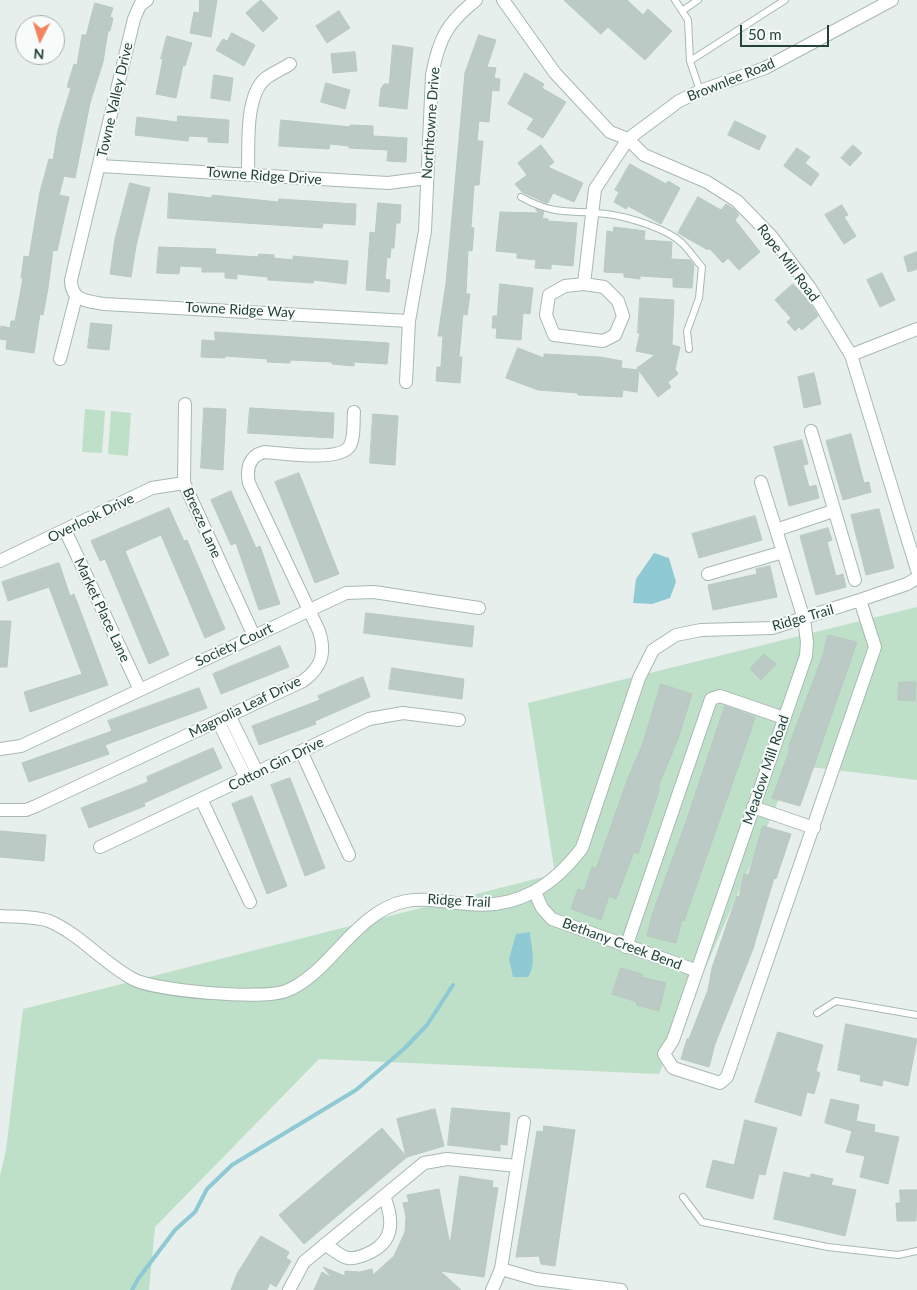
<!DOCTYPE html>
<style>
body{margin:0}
#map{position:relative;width:917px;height:1290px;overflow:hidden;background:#e6efeb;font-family:Lato,sans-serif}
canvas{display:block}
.north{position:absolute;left:15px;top:15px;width:50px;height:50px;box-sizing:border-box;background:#f7fbf9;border:1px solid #a3b1ad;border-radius:50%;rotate:185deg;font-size:14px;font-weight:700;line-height:20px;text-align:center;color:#24423a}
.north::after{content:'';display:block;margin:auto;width:18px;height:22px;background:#f4845f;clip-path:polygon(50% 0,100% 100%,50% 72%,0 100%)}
.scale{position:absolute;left:740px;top:25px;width:89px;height:22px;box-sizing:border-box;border:2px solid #24423a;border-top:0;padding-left:6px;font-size:15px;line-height:18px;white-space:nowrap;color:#24423a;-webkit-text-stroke:4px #f7fbf9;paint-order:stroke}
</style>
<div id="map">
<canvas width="917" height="1290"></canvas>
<div class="north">N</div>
<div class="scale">50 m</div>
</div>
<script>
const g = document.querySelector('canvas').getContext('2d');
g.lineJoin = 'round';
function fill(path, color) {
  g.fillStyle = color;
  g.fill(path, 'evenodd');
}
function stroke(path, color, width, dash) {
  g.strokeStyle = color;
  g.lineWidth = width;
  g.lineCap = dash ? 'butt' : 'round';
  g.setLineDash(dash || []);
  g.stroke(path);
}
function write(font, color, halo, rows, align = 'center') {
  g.font = font + ' Lato,sans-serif';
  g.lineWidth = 4;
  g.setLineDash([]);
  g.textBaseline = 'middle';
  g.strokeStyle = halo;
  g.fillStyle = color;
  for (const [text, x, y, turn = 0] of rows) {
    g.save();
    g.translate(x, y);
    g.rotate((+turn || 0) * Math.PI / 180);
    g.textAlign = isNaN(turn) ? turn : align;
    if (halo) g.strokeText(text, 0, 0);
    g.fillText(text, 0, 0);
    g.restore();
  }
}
fill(new Path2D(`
 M85,409L105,411L102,453L82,452Z
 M111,411L131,413L128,456L108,454Z
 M917,607V780L794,765L659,1074L319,1059L155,1227L149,1290H0V1176L6,1150L23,1009L555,874L528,703Z`), '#bfe0c8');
fill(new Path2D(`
 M654,553L669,558L676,582L670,598L652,604L633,603L636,579Z
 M530,932C531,947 537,964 528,977H513L509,959L516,934Z`), '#8ec9d4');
stroke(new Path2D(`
 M132,1290L138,1279L175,1230L195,1212L207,1189L232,1165L356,1090L405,1048L427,1025L453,985`), '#8ec9d4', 4);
const building = new Path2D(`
 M200,0H217L211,37L190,33L194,12L199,13Z
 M261,0L278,18L263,32L246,13Z
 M564,0H627L643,15L648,9L672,31L645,60L608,27L601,34Z
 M95,3L113,8L110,17L113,18L110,31H108L103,62L90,103L75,178L64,176L59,195L69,197L57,251L53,250L48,288L43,315L40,314L34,353L6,349L7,340L0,339L1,326L10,328L11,321H15L23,278H21L24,256L29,257L40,192L49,159L53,160L58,130L71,88L67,87L74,64L77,65L82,35H86Z
 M339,11L350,28L327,43L316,26Z
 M232,33L255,45L244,66L216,50L223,39L227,41Z
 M479,35L496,40L487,67L496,68L494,78L500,79L499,91L492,90L489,122L479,121L477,141H483L479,185H474L471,227L474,228L472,251L468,250L466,294H470L467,315L463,314L459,357H462L460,383L436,381L437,367H441L443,336H438L446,283L465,73Z
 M167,36L192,43L185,66L183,65L176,98L156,94L163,59H161Z
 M393,45L413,48L407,109L379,106L381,89L384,84H389Z
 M355,52L357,71L333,73L331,54Z
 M525,73L544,84L542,88L566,102L543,138L527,129L534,119L508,104Z
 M214,75L233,78L230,101L211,98Z
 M326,83L350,90L345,109L321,102Z
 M178,116L229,120L228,143L208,142V137L189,136L188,141L135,135L137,117L177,122Z
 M281,120L350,127V125L373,126V136L407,138L406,162L387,161L388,150L349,148V146L330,144L329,149L279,146Z
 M735,121L766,136L759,150L728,135Z
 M541,145L554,162L548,167L583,183L574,202L553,193L548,203H546L522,192L515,184L527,175L518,163Z
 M853,145L862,153L850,166L841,158Z
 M797,148L810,157L805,163L819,174L811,186L784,166Z
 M630,164L666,184L668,181L680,188L661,224L628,206L626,209L614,202L619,192L615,190Z
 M130,183L150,188L136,246L131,277L110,274L115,239Z
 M169,193L212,198V195L278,202L279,199L356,204L355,225L323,223L322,228L168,218Z
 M698,197L721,210L726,204L734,209L739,215L735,220L760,252L739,270L728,258L723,263L709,248L708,250L678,233Z
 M378,203L401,205L400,223H396L394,248H391L390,258L387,257L385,279L390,280L389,292L366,290L370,232L375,233Z
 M842,205L848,215L844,217L856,236L844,244L825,215Z
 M536,209L544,212L542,218L548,219V221L577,223L573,266L551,264V269L535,268L536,260L517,258V253L496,251L500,212L538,213Z
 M614,227L645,231L644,240L672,242L671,259L690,260L694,265L692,288L673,287V278L640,276V279L624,277V273L604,272L607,231L613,232Z
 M159,247L216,249L215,254L258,257L259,254L274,255V258L293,260V256L348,261L346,284L314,280L313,283L268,280V277L237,274V279L225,278V272H202V267L180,266L179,274L157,273Z
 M917,252V269L908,272L904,257Z
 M882,273L895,300L880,307L867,280Z
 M500,284L533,288L530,314L523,313L521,340L496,338L497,328H492L493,316H497Z
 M793,284L808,300L818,316L802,330L799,327L795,331L787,322L791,318L775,300Z
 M640,298L674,300L672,345L680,347L675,369L678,374L668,382L671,387L658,397L637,368L655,355L636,351L640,333H638Z
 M91,323L112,325L109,350L88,348Z
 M215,332L389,343L387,364L354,362V366L332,364V362L290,360V363L267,362L268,359L225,356V358L201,357L202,340L215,341Z
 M518,348L544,358V354L600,357L622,361L621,368L639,370L637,392L623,390L622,397L578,395V393L538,390L506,378Z
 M814,373L821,404L804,408L798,377Z
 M204,408L226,409L223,470L201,468Z
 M250,408L334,413L333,438L248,433Z
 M373,414L398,416L395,465L370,463Z
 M851,434L864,483L869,482L871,492L843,500L826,441Z
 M802,440L808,464L803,465L809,487L816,485L819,498L789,506L774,447Z
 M299,473L339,574L315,583L275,482Z
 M231,491L256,548L260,546L280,604L259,610L236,543L231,545L211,500Z
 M169,508L184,541L187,540L225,629L205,638L161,535L125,551L169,655L149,664L105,559L100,561L91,541Z
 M879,509L894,568L866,575L851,515Z
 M755,516L762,540L699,558L692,534Z
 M828,528L832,540L827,542L836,576L843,574L846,587L816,595L800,536Z
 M59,563L70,596L74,594L108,685L30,712L24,692L82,674L49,587L8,601L2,582Z
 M770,566L777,597L713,610L708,585L757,574L756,569Z
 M366,613L474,626L472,647L364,633Z
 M0,621H11L7,667H0Z
 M828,635L857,642L800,806L772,798L790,749L788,748L823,655Z
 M280,646L289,667L221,694L213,674Z
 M764,654L776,664L761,680L750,669Z
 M392,668L464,679L462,699L389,689Z
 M363,677L370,697L315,721L316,724L259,745L252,726L320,700L318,696Z
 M899,682H916L915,701L898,700Z
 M661,684L692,694L678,739L658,787L660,788L638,854L634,852L616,899L609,896L601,920L571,909L578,889L584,891L592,867L596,869L628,778L642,746Z
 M199,688L207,708L105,745L109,754L29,782L22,763L112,731L108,721Z
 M725,706L755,717L749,736L684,921L682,920L676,943L647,936L652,915L686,822Z
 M213,748L222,768L144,803L145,806L89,828L81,808L148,782L147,777Z
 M290,778L325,868L305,876L271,785Z
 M252,796L287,886L267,894L232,804Z
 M763,826L791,834L776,879L774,878L753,949L715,1044L709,1067L681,1059L687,1039H689L708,990L712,968L728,921L737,896L739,897L744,874L748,875Z
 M0,831L46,835L44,861L0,857Z
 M621,968L642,974L641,977L666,983L659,1011L636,1005L637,1002L612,994Z
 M846,1024L917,1039L908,1086L883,1080L882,1086L860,1081L861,1075L838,1070Z
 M778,1032L823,1045L816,1071L820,1073L814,1094L807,1092L801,1116L755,1102Z
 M831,1099L859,1105L856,1121L875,1125L874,1132L899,1137L888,1184L860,1177L865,1156L846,1152L852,1131L825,1123Z
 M452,1108L510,1113L507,1145L500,1144V1151L448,1145Z
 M435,1109L444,1146L407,1157L304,1244L279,1215L382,1128L406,1156L397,1119Z
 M745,1120L777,1128L765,1175L759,1174L753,1199L706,1187L713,1160L734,1165Z
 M544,1126L575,1130L555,1266L541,1264L539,1256L516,1257L537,1131L543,1132Z
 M784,1172L810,1178L811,1174L833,1179L831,1185L856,1190L845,1236L774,1219Z
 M460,1176L493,1181L492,1187L498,1188L484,1277L440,1271L461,1290H314L322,1272L332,1278L323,1267L345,1276V1271L360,1272L372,1269L373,1275L394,1256L405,1232L406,1217L403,1203L409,1202L407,1195L439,1189L450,1245Z
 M900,1190H917L916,1221H897L896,1203H900Z
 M261,1236L289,1252L286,1258L291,1261L276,1287L270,1283L267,1290H231L237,1274Z`);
fill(building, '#bbcac4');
stroke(building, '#b8c9c2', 1);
const service = new Path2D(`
 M675,0L688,20L690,61L700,91
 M682,11L698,0
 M690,61L785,0
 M521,197C557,217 570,209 607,214C628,217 666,228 682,243C689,250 695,259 702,267L699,298L687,331L689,349
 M817,1013L836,1001L917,1015
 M683,1197L702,1222L828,1247L898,1255L917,1251`);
const minor = new Path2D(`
 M147,0L140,5L134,19L71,280C71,301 87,301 104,304L409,321L425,231L432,75C439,38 447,23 476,0
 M503,0L555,73L610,132L628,139L644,155L707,182L737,201L772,237L810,288L851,355L917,570
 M100,166L388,183L427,178
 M248,175C249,148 244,96 266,78C273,73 282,69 290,64
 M584,284L604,287L618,301L623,316L615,335L603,341L554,335L546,315L549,295L565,286L584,284L595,189L628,139L679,101L700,91L765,68L892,0
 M851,355L917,329
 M60,359L76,297
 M406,382L409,321
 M185,404L184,483L254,636
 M811,431L855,580
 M761,482L804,619L807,642L806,656L673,1040L664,1054L673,1068L720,1083L727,1077L875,647L860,600
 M65,530L140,690
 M776,530L833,511
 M0,561L152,488L184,483
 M708,574L783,552
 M229,715L257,772
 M218,721L246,778
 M0,749L21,746L346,593L374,592L479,608
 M301,751L349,855
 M201,799L250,902
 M753,807L814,828
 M0,810H26L36,806L303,681C322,667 326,653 319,631L249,483C246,469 249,456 264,452C283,453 337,462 349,447C355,439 353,422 354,412
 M100,847L369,719L403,713L459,720
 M535,892L542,908L552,919L695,970
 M0,916C15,917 34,916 49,921C80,934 103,963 133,979C155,991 262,1000 286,991C330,974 355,911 406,901C428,897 447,903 469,904C518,909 553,886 582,848L639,678L653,650L676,635L701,630L772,628L860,600L907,584L917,578
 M626,947L711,699L720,696L784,718
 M325,1244C331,1248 341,1257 348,1258C355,1259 365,1255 371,1252C395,1240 393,1218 384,1196
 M501,1269L536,1279L621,1290
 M289,1290L304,1262L424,1163L447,1159L517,1166
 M492,1290L501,1269L524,1122`);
stroke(service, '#a8b8b2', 8);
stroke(minor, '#a8b8b2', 14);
stroke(service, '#fff', 6);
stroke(minor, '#fff', 12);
write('14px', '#24423a', '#f7fbf9', [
 ["Brownlee Road",731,80,-22],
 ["Towne Valley Drive",115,100,-77],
 ["Northtowne Drive",431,123,-86],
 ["Towne Ridge Drive",264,176,4],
 ["Rope Mill Road",788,263,53],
 ["Towne Ridge Way",240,310,3],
 ["Overlook Drive",91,518,-26],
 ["Breeze Lane",202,523,66],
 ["Market Place Lane",102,610,65],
 ["Ridge Trail",803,618,-16],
 ["Society Court",234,645,-25],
 ["Magnolia Leaf Drive",245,707,-26],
 ["Cotton Gin Drive",276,764,-26],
 ["Meadow Mill Road",766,770,-71],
 ["Ridge Trail",459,901,3],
 ["Bethany Creek Bend",622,944,20]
]);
</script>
